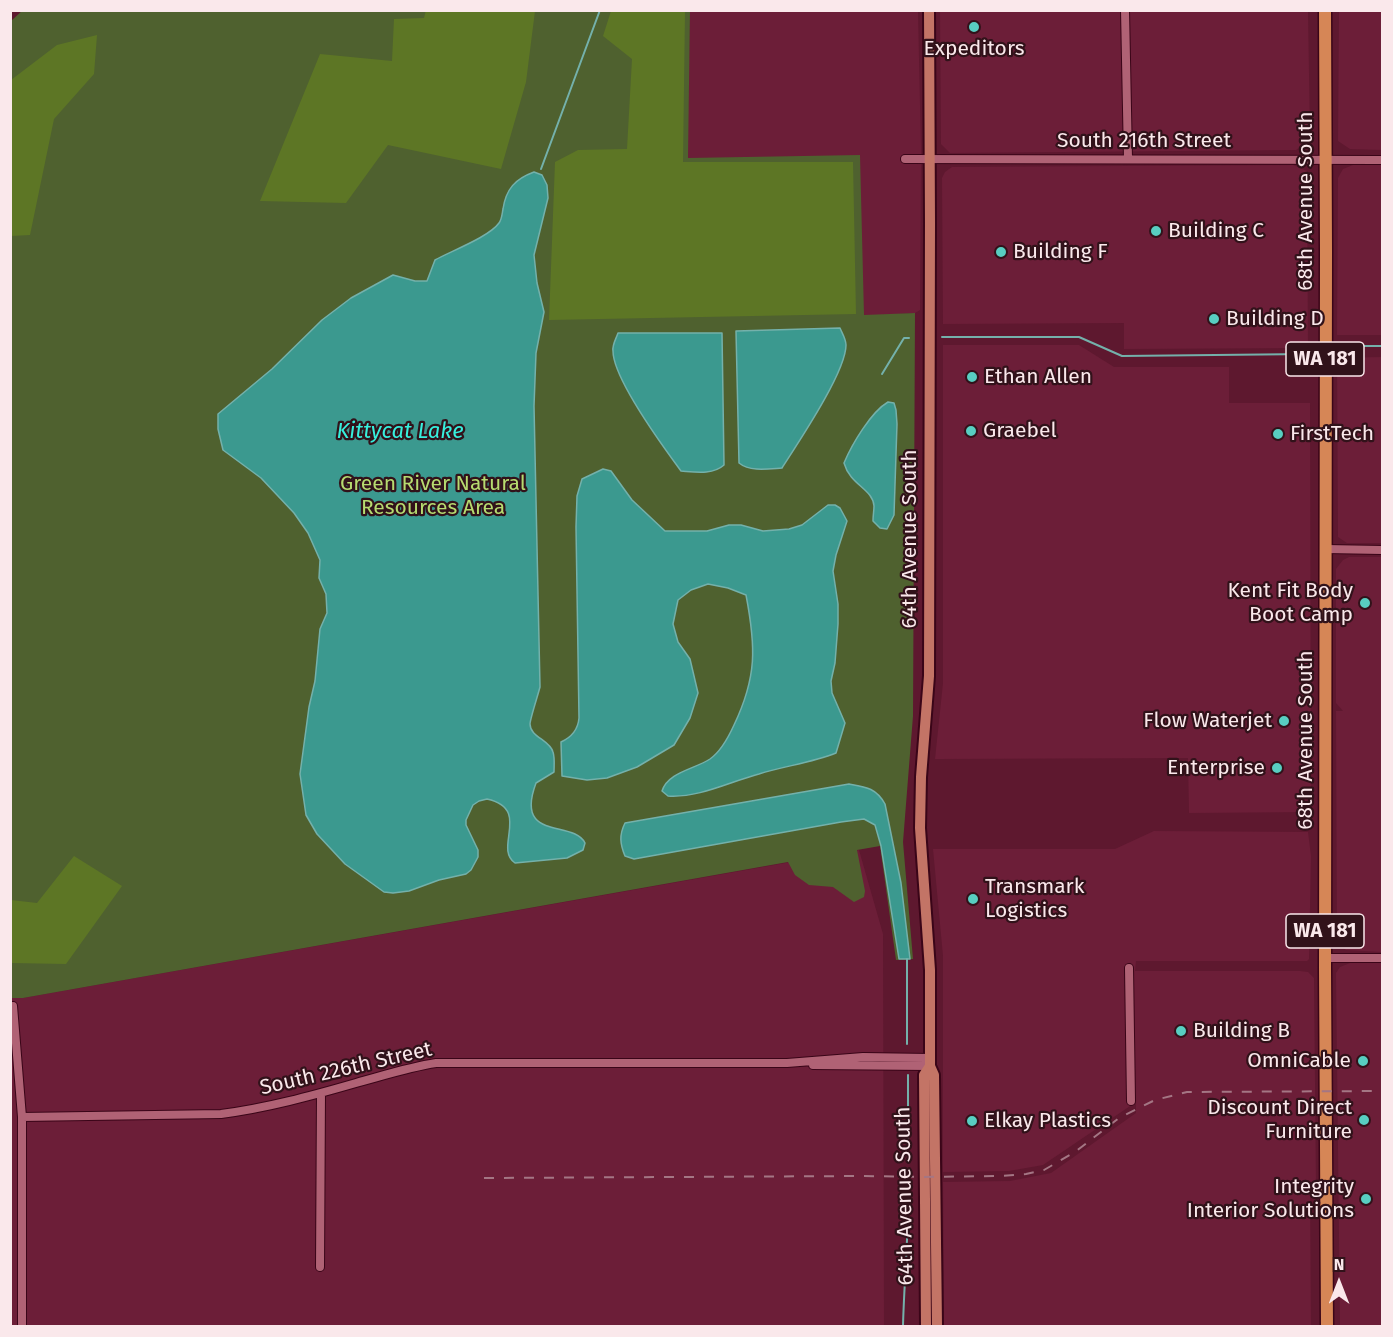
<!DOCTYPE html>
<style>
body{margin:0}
#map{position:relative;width:1393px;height:1337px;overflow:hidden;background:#5e182f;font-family:"Fira Sans",sans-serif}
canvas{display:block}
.frame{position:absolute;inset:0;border:12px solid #fae8eb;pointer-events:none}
.north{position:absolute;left:1309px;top:1253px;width:60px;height:60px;-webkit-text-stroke:4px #31121a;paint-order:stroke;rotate:0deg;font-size:16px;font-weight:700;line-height:24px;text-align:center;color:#fae8eb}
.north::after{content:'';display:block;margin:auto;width:21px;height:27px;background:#fae8eb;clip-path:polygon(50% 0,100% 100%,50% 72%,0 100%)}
</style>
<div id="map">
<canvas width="1393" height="1337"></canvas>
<div class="frame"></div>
<div class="north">N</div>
</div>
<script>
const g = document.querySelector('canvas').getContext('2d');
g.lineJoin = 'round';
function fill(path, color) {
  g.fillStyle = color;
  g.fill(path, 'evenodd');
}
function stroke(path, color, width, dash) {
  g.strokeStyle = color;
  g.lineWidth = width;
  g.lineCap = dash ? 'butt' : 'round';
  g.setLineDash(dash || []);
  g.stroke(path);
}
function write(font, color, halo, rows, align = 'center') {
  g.font = font + ' "Fira Sans",sans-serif';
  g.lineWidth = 4.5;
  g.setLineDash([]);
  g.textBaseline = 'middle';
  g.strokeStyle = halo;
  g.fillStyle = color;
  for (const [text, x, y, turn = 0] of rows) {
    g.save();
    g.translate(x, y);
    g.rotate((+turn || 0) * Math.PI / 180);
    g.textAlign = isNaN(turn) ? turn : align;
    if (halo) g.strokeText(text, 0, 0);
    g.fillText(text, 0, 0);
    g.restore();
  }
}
fill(new Path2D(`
 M690,11H918L921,153L920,310L915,313L864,316L687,158Z
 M940,11H1308L1310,136L1307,142L1296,150L950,153L941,144Z
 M1339,11H1382V150L1350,149L1338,141Z
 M1293,165L1307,171V176L1308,348L1124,349V323L943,324L942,178L945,172L952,167Z
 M1353,165H1382V335H1337L1338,178L1343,169Z
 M1079,345L1114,367H1229V403H1310L1311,812L1189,813L1188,758L935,759L943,683V345Z
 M1382,357V543H1347L1338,537L1337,358Z
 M1349,557H1382V952L1346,950L1337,944L1336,711H1343L1336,703V569L1343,560Z
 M1154,831L1308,832L1311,856L1309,959L1307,961H1136L1135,971H1300L1308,972L1314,978L1316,1186H1310L1311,1326H944L943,1182L1010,1181L1051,1173L1136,1113V1102L1043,1165L1009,1171L943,1172V956L933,849H1115Z
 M859,850L883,934L884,1326H11V998H23Z
 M1355,961H1382V1326H1340L1336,973L1340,967Z`), '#6c1e38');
fill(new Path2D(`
 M23,10L690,11L688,158L860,155L864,315L915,313L913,716L903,842L913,959L896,960L880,846L857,850L865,891L864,897L854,902L833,887L809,885L795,875L788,862L23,998H11V21Z`), '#4f612f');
fill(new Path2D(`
 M426,10L535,11L526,82L501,169L388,145L346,203L260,201L320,54L392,61L394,19L424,18Z
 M611,11H685L683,162H853L856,314L549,320L555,162L578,150L627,149L632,59L603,36Z
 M97,35L94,74L54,119L30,235L11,236V80L57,45Z
 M74,856L122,886L66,964L11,963V900L37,903Z`), '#5d7625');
const water = new Path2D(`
 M534,172L542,175L547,185L548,198L534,255L537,283L544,312L536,353L534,406L540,687C538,695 530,719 530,724C530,737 550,740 553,752C555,758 554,766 554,772L536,783C514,842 573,819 585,843L583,850L567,858L515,863C493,848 532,809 487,799L479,801L473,805L466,820V825L478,850V857L471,870L466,874L439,880L409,891L393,893L384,892L345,864L317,834L306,815L300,774L309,707L315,681L320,629L327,613L326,594L319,578L320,560L308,533L294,513L261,478L223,450L218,429V414L272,369L322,320L351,298L393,275L415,281H427L435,260C451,251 489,237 499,223C502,219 502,214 503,209C506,189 515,179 534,172Z
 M840,328C842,333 846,339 846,345C846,372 798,443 782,468C768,469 750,472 739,463L736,331Z
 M618,333H722L724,465C713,475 695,472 681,471C664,448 613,378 613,351C612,345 616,339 618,333Z
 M888,402L894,403L896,410L897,424L894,515L887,529L880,528L873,521C873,516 874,510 874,506C873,489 850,485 844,463C852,444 871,412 888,402Z
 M603,469L611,471L632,500L665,531H707L729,525H741L763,531L789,529L802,525L828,505H835L840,508L847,521L836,555L833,571L838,604V624L835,663L831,681L832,693L845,723L836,753C811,763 784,766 759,774C729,782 699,798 668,796L662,791C668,772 695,769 710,759C720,752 729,736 734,725C757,677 756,647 746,595L728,588L708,584L691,590L678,600L673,624L678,642L690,659L698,693L690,718L674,745L637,767L607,778L587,780L562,776L561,742C572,737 578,730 579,718L576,527L577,496L582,479Z
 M849,784C866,787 876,788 885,804L901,883L910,959H899L881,846L875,825L864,819L841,822L634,859L625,856C620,844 619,835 625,823Z`);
fill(water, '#3b998f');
stroke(water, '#74b1ab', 1.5);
stroke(new Path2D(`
 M541,169L600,10
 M942,337H1079L1122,356L1308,354
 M1337,346H1382
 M882,374L904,338H909
 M907,959V1044
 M908,1075V1160
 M903,1326C904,1285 908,1243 908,1201`), '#74b1ab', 2);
const street = new Path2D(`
 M1125,10L1128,159
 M905,159L1382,160
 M1326,549L1382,550
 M1325,958H1382
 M1129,968L1131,1101
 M13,1006L22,1117V1326
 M813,1065L930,1066
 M22,1117L221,1114C267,1108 311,1096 356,1083C382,1076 409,1067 436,1063H787L863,1057L929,1058
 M320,1267L321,1093`);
const secondary = new Path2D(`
 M929,10L930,223L929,676L921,777L920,828L930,970V1066L934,1075L937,1326
 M926,1326L924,1075L930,1066`);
const primary = new Path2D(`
 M1325,10L1326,251L1325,967L1327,1326`);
stroke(street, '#3a0518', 10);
stroke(secondary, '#3a0518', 14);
stroke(primary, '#3a0518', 15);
stroke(street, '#b06275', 8);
stroke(secondary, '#c37466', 10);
stroke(primary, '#d68656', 12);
stroke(new Path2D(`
 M484,1178L862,1176L924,1177L1001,1176L1026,1174L1044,1170L1075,1152L1119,1118L1155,1100L1187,1092L1382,1091`), '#a47684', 2, [10, 10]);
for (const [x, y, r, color] of [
 [974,27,6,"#58cec1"],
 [1156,231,6,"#58cec1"],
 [1001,252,6,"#58cec1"],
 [1214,319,6,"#58cec1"],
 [972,377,6,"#58cec1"],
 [971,431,6,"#58cec1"],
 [1278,434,6,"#58cec1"],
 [1365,603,6,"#58cec1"],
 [1284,721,6,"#58cec1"],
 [1277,768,6,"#58cec1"],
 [973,899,6,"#58cec1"],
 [1181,1031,6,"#58cec1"],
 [1363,1061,6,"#58cec1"],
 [1364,1120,6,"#58cec1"],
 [972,1121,6,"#58cec1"],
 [1366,1199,6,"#58cec1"]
]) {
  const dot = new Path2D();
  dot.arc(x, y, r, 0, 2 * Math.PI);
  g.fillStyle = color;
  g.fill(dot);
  stroke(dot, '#31121a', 2);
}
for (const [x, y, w] of [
 [1325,359,78],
 [1325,931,78]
]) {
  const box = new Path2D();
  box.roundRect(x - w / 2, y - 17, w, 34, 4.5);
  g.fillStyle = '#31121a';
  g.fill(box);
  stroke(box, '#fae8eb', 1.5);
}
write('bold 20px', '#fae8eb', null, [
 ["WA 181",1325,359],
 ["WA 181",1325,931]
]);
write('21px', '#fae8eb', '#31121a', [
 ["Expeditors",974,49,"center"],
 ["Building C",1168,231],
 ["Building F",1013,252],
 ["Building D",1226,319],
 ["Ethan Allen",984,377],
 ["Graebel",983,431],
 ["FirstTech",1290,434],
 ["Kent Fit Body",1353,591,"right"],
 ["Boot Camp",1353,615,"right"],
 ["Flow Waterjet",1272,721,"right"],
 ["Enterprise",1265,768,"right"],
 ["Transmark",985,887],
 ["Logistics",985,911],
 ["Building B",1193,1031],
 ["OmniCable",1351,1061,"right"],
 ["Discount Direct",1352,1108,"right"],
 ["Furniture",1352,1132,"right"],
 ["Elkay Plastics",984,1121],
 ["Integrity",1354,1187,"right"],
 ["Interior Solutions",1354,1211,"right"]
], 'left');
write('21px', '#fae8eb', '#31121a', [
 ["South 216th Street",1144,141],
 ["68th Avenue South",1306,201,-90],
 ["64th Avenue South",910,539,-90],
 ["68th Avenue South",1306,740,-90],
 ["South 226th Street",346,1069,-13],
 ["64th Avenue South",905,1196,-91]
]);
write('21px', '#b6db70', '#31121a', [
 ["Green River Natural",433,484],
 ["Resources Area",433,508]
]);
write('italic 22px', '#37efdd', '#31121a', [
 ["Kittycat Lake",400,432]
]);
</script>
